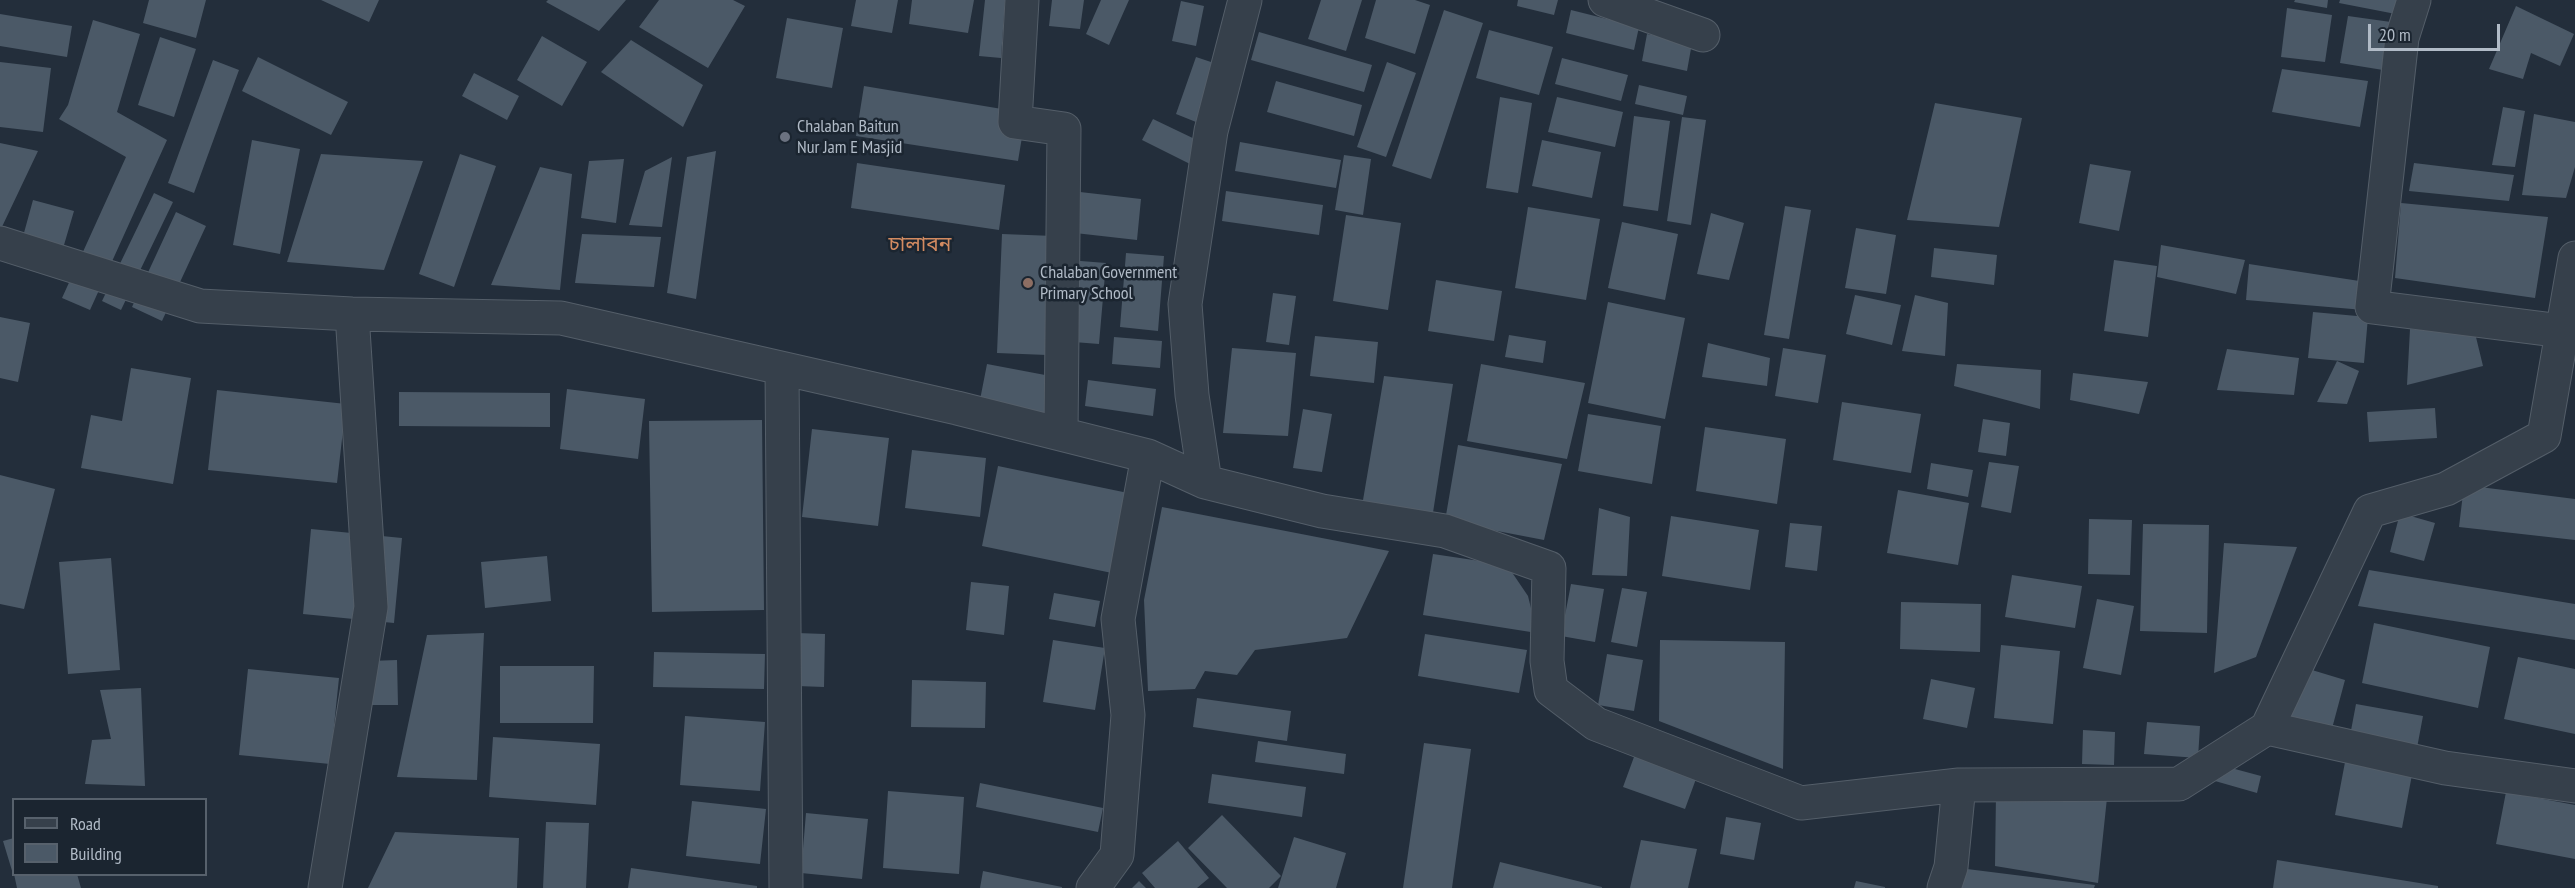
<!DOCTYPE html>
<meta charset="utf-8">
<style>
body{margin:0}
#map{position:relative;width:2575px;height:888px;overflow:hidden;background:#232e3b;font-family:"PT Sans Narrow",sans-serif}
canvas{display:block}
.legend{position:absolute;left:12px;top:798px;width:195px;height:78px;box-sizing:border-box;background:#1b2530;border:2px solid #57616c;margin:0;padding:8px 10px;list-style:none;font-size:18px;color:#b1bbc7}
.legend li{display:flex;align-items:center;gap:12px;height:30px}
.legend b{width:30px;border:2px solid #57616c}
.scale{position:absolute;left:2368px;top:24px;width:132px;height:27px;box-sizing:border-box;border:3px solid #b1bbc7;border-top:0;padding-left:8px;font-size:18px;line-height:21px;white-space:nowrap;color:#b1bbc7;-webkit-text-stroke:4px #1b2530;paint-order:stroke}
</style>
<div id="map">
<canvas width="2575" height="888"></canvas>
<ul class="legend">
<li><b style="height:8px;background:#36404b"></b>Road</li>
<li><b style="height:16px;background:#4b5967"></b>Building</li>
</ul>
<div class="scale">20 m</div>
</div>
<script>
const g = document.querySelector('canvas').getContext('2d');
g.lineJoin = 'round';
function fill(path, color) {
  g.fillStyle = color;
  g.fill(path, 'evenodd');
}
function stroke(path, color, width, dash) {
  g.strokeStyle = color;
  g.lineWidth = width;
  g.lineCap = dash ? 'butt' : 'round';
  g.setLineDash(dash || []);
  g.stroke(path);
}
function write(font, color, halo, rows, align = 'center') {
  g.font = font + ' "PT Sans Narrow","Noto Sans Bengali",sans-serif';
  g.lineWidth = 5;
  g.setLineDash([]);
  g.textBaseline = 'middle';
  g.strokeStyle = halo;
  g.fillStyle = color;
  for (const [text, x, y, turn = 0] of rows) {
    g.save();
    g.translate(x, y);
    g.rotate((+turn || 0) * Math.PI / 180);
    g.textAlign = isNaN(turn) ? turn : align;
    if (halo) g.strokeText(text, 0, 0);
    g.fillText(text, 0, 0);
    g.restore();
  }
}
fill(new Path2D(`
 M149,0H206L196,38L143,23Z
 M321,0H379L369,22Z
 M548,0H626L599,31L546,2Z
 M659,0H733L745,6L708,68L639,27Z
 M856,0H898L892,33L851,26Z
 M912,0H974L968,33L909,24Z
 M985,0H1005L1001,58L979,56Z
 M1052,0H1084L1080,29L1049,26Z
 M1101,0H1129L1109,45L1086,34Z
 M1321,0H1362L1346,51L1308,39Z
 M1376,0H1415L1430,5L1415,54L1365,38Z
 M1518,0H1558L1554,15L1517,6Z
 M2295,0H2328L2327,8L2294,2Z
 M2340,0H2409L2406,16L2339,3Z
 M1181,1L1204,6L1196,46L1172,41Z
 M2516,6L2574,34L2560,66L2531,53L2523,79L2489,69Z
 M2287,8L2332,15L2325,62L2281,57Z
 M1444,10L1483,23L1431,179L1392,166Z
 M1571,10L1639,27L1634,50L1566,33Z
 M0,14L72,26L67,57L0,46Z
 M2348,16L2391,22L2383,70L2340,63Z
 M787,18L843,28L832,88L776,78Z
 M93,20L140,34L117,112L167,140L90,310L62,298L126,157L59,119L68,105Z
 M1489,30L1553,47L1539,95L1476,78Z
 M1259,32L1372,65L1364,92L1251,60Z
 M1647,34L1692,43L1687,71L1642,61Z
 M542,36L587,62L562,106L517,80Z
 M160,37L196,49L174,117L138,105Z
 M631,40L703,85L683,127L601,72Z
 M258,57L348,102L331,135L242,91Z
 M1196,57L1217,64L1196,122L1176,114Z
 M1562,58L1628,75L1621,101L1555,84Z
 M213,60L239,70L194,193L168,183Z
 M0,62L51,68L43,132L0,127Z
 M1387,62L1416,73L1386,157L1357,147Z
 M2282,69L2368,81L2360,127L2272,112Z
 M474,73L519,96L507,120L462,96Z
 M1276,81L1362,105L1354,136L1267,112Z
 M1639,85L1687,96L1683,115L1635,104Z
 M864,86L1026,113L1018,161L856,136Z
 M1500,97L1532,103L1518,193L1486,188Z
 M1557,97L1623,112L1615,147L1548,132Z
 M1935,103L2022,118L1999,227L1907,220Z
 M2503,107L2525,111L2515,167L2492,165Z
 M2534,114L2575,122V167L2566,198L2522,195Z
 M1634,116L1670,121L1658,211L1623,206Z
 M1682,117L1706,120L1691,225L1667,221Z
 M1153,119L1201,142L1190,164L1142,140Z
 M252,140L300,149L280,254L233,245Z
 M1542,140L1601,152L1592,198L1532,186Z
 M1240,142L1341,160L1336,188L1235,171Z
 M0,143L38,151L0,231Z
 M716,151L696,299L667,293L687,157Z
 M321,154L423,161L384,270L287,262Z
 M460,154L496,166L454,287L419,274Z
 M1344,155L1371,159L1363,215L1335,210Z
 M672,157L662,227L629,225L645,171Z
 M624,159L616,223L581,218L589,161Z
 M857,163L1005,185L999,230L851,208Z
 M2414,163L2514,175L2509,201L2409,191Z
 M2090,164L2131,171L2119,231L2079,223Z
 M540,167L572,174L560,290L491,285Z
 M1226,191L1323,205L1319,235L1222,221Z
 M1080,192L1141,199L1137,240L1075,233Z
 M154,193L173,202L121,310L102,301Z
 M33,200L74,211L59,262L19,251Z
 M2401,203L2548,217L2535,298L2395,278Z
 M1785,206L1811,210L1789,339L1764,335Z
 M1528,207L1600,219L1586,300L1515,288Z
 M176,212L206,226L162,321L132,307Z
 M1711,213L1744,223L1729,280L1697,274Z
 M1346,215L1401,223L1388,310L1333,301Z
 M1622,222L1678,234L1665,300L1608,288Z
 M1856,228L1896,235L1886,294L1845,288Z
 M582,234L661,237L654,287L575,283Z
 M1002,234L1054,236L1047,355L997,353Z
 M2161,245L2245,260L2236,294L2157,277Z
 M1934,248L1997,255L1994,285L1931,277Z
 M1126,253L1164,256L1158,331L1120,327Z
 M1068,260L1106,263L1099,344L1061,341Z
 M2114,260L2157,266L2148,337L2104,331Z
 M2249,264L2366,282L2364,310L2246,300Z
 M1436,280L1502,291L1494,341L1428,331Z
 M1273,293L1296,296L1289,345L1266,342Z
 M1855,295L1901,305L1892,345L1846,334Z
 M1915,295L1948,303L1945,356L1902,351Z
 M1608,302L1685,318L1665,419L1588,403Z
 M2313,312L2368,317L2364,363L2308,358Z
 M0,317L30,323L18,382L0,378Z
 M2410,329L2475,333L2483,366L2407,385Z
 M1509,335L1546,341L1543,363L1505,357Z
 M1315,336L1378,342L1374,383L1310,376Z
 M1114,337L1162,341L1160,368L1112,364Z
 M1708,343L1770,358L1767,386L1702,377Z
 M1232,348L1296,353L1288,436L1223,433Z
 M1783,348L1826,355L1818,403L1775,396Z
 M2227,349L2299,358L2294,395L2217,390Z
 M2337,361L2359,371L2347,404L2317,402Z
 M987,364L1061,378L1053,418L979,405Z
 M1481,364L1585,383L1567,459L1467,441Z
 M1957,364L2041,370L2040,409L1954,386Z
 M131,368L191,378L173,484L81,468L91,415L122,421Z
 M2073,373L2148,382L2139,414L2070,400Z
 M1384,376L1453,384L1432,519L1362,506Z
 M1088,380L1156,389L1153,416L1085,406Z
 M567,389L645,399L638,459L560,449Z
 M217,390L346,404L337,483L208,470Z
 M399,392L550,393V427L399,426Z
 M1842,402L1921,414L1911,473L1833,460Z
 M2435,408L2437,438L2369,442L2367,412Z
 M1303,409L1332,414L1322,472L1293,468Z
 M1588,414L1661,426L1652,484L1578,471Z
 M1983,419L2010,423L2006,456L1978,452Z
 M762,420L764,610L652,612L649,421Z
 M1705,427L1786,439L1777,504L1696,491Z
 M812,429L889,438L878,526L802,517Z
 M1458,445L1562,464L1544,540L1445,521Z
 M912,450L986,458L980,517L905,508Z
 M1989,462L2019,466L2011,513L1981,507Z
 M1931,463L1973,470L1968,497L1927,489Z
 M998,466L1128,493L1112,573L982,546Z
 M0,475L55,489L24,609L0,604Z
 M2464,485L2575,499V540L2459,527Z
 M1898,490L1969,503L1958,565L1887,553Z
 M1162,507L1389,551L1347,638L1255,650L1237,675L1205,671L1195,689L1148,691L1144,600Z
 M1599,508L1630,517L1627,576L1592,575Z
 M2400,513L2435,523L2424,561L2390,552Z
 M1671,516L1759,530L1750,590L1662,576Z
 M2089,519L2132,520L2130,575L2088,574Z
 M1790,523L1822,526L1817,571L1785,567Z
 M2143,524L2209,525L2207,633L2140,631Z
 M311,529L402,538L394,623L303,614Z
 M2224,543L2297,547L2256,657L2214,673Z
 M1433,554L1507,565L1528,596L1537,633L1423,615Z
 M547,556L551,601L485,608L481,562Z
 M111,558L120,670L68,674L59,562Z
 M2369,570L2575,604V640L2358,606Z
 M2012,575L2082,586L2075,628L2005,617Z
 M971,582L1009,586L1004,635L966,630Z
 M1571,584L1604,589L1595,642L1561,636Z
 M1622,588L1647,592L1637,647L1611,642Z
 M1054,593L1100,601L1095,627L1049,619Z
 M2097,599L2134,606L2121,675L2083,668Z
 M1901,602L1981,604L1980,652L1900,649Z
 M2374,623L2490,647L2478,708L2362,683Z
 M484,633L477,780L397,777L427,635Z
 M797,633L825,634L824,687L797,686Z
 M1425,634L1527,650L1519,693L1418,676Z
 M1053,640L1105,648L1095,710L1043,702Z
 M1660,640L1785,642L1783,769L1659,721Z
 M2001,645L2060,651L2053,724L1994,718Z
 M654,652L765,654L764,689L653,687Z
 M1607,654L1643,660L1634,711L1598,705Z
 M2518,657L2575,669V734L2504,719Z
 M397,660L398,705H371L370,661Z
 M500,666H594L593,723H500Z
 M2302,667L2345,680L2330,736L2286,723Z
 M248,669L339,678L330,764L239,755Z
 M1931,679L1975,688L1967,728L1923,719Z
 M912,680L986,682L985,728L911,727Z
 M141,688L145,786L85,784L92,740L111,739L100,690Z
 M1197,698L1291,711L1287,741L1193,727Z
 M2356,704L2423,716L2402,828L2335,815Z
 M685,716L765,722L760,791L680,785Z
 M2147,722L2200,726L2198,758L2144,754Z
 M2083,730L2115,732L2114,765L2082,764Z
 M493,737L600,744L596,805L489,797Z
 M1258,741L1346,754L1344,774L1255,762Z
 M1424,743L1471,749L1452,888H1403Z
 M1638,746L1700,768L1685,809L1623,787Z
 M2220,765L2261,776L2257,793L2215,781Z
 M1212,774L1306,787L1302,817L1208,803Z
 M980,783L1103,808L1098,832L976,807Z
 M888,791L964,797L959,874L883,868Z
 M2506,792L2575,805V859L2496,844Z
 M1996,793L2107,798L2098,883L1995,866Z
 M692,801L766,809L760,864L686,856Z
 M806,813L868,819L862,879L801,873Z
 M1222,815L1281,876L1269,888H1227L1188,848Z
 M1726,817L1761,823L1754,860L1720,854Z
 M546,822L589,823L586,888H543Z
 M395,832L519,838L517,888H368Z
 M1294,837L1346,853L1336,888H1278Z
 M14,838V874H13L3,841Z
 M1641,840L1697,849L1688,888H1630Z
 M1178,841L1209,878L1197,888H1155L1142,873Z
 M2277,860L2438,886V888H2273Z
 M1500,862L1602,887V888H1493Z
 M631,868L757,886V888H628Z
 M1959,868L2095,885L2094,888H1960Z
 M983,871L1062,887V888H980Z
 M14,874H77L81,888H17Z
 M1139,881L1146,888H1132Z
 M1856,881L1885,887V888H1854Z`), '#4b5967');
const minor = new Path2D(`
 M1022,0L1015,122L1064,129L1061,434
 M1605,0L1703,35
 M2414,0L2402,38L2372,307L2562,331
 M0,243L200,306L352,314L561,318L957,408L1148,456L1205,482L1322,511L1445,531L1549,568L1547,661L1551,690L1596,724L1801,803L1959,785
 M782,369L786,888
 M1205,482L1192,395L1185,304L1211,131L1245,0
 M2267,728L2445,768L2575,786
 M325,888L371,607L352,314
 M1093,888L1117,855L1128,715L1118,619L1148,456
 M1944,888L1951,867L1959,785L2179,784L2267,728L2370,511L2446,489L2544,436L2575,258`);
stroke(minor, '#545e69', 35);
stroke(minor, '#36404b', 33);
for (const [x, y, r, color] of [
 [785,137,6,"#6b7280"],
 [1028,283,6,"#8d6e63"]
]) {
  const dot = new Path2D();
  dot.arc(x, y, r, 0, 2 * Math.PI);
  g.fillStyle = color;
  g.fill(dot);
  stroke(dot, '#1b2530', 2);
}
write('18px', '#b1bbc7', '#1b2530', [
 ["Chalaban Baitun",797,127],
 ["Nur Jam E Masjid",797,148],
 ["Chalaban Government",1040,273],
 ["Primary School",1040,294]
], 'left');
write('21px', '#d38b61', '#1b2530', [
 ["চালাবন",920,245]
]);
</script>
